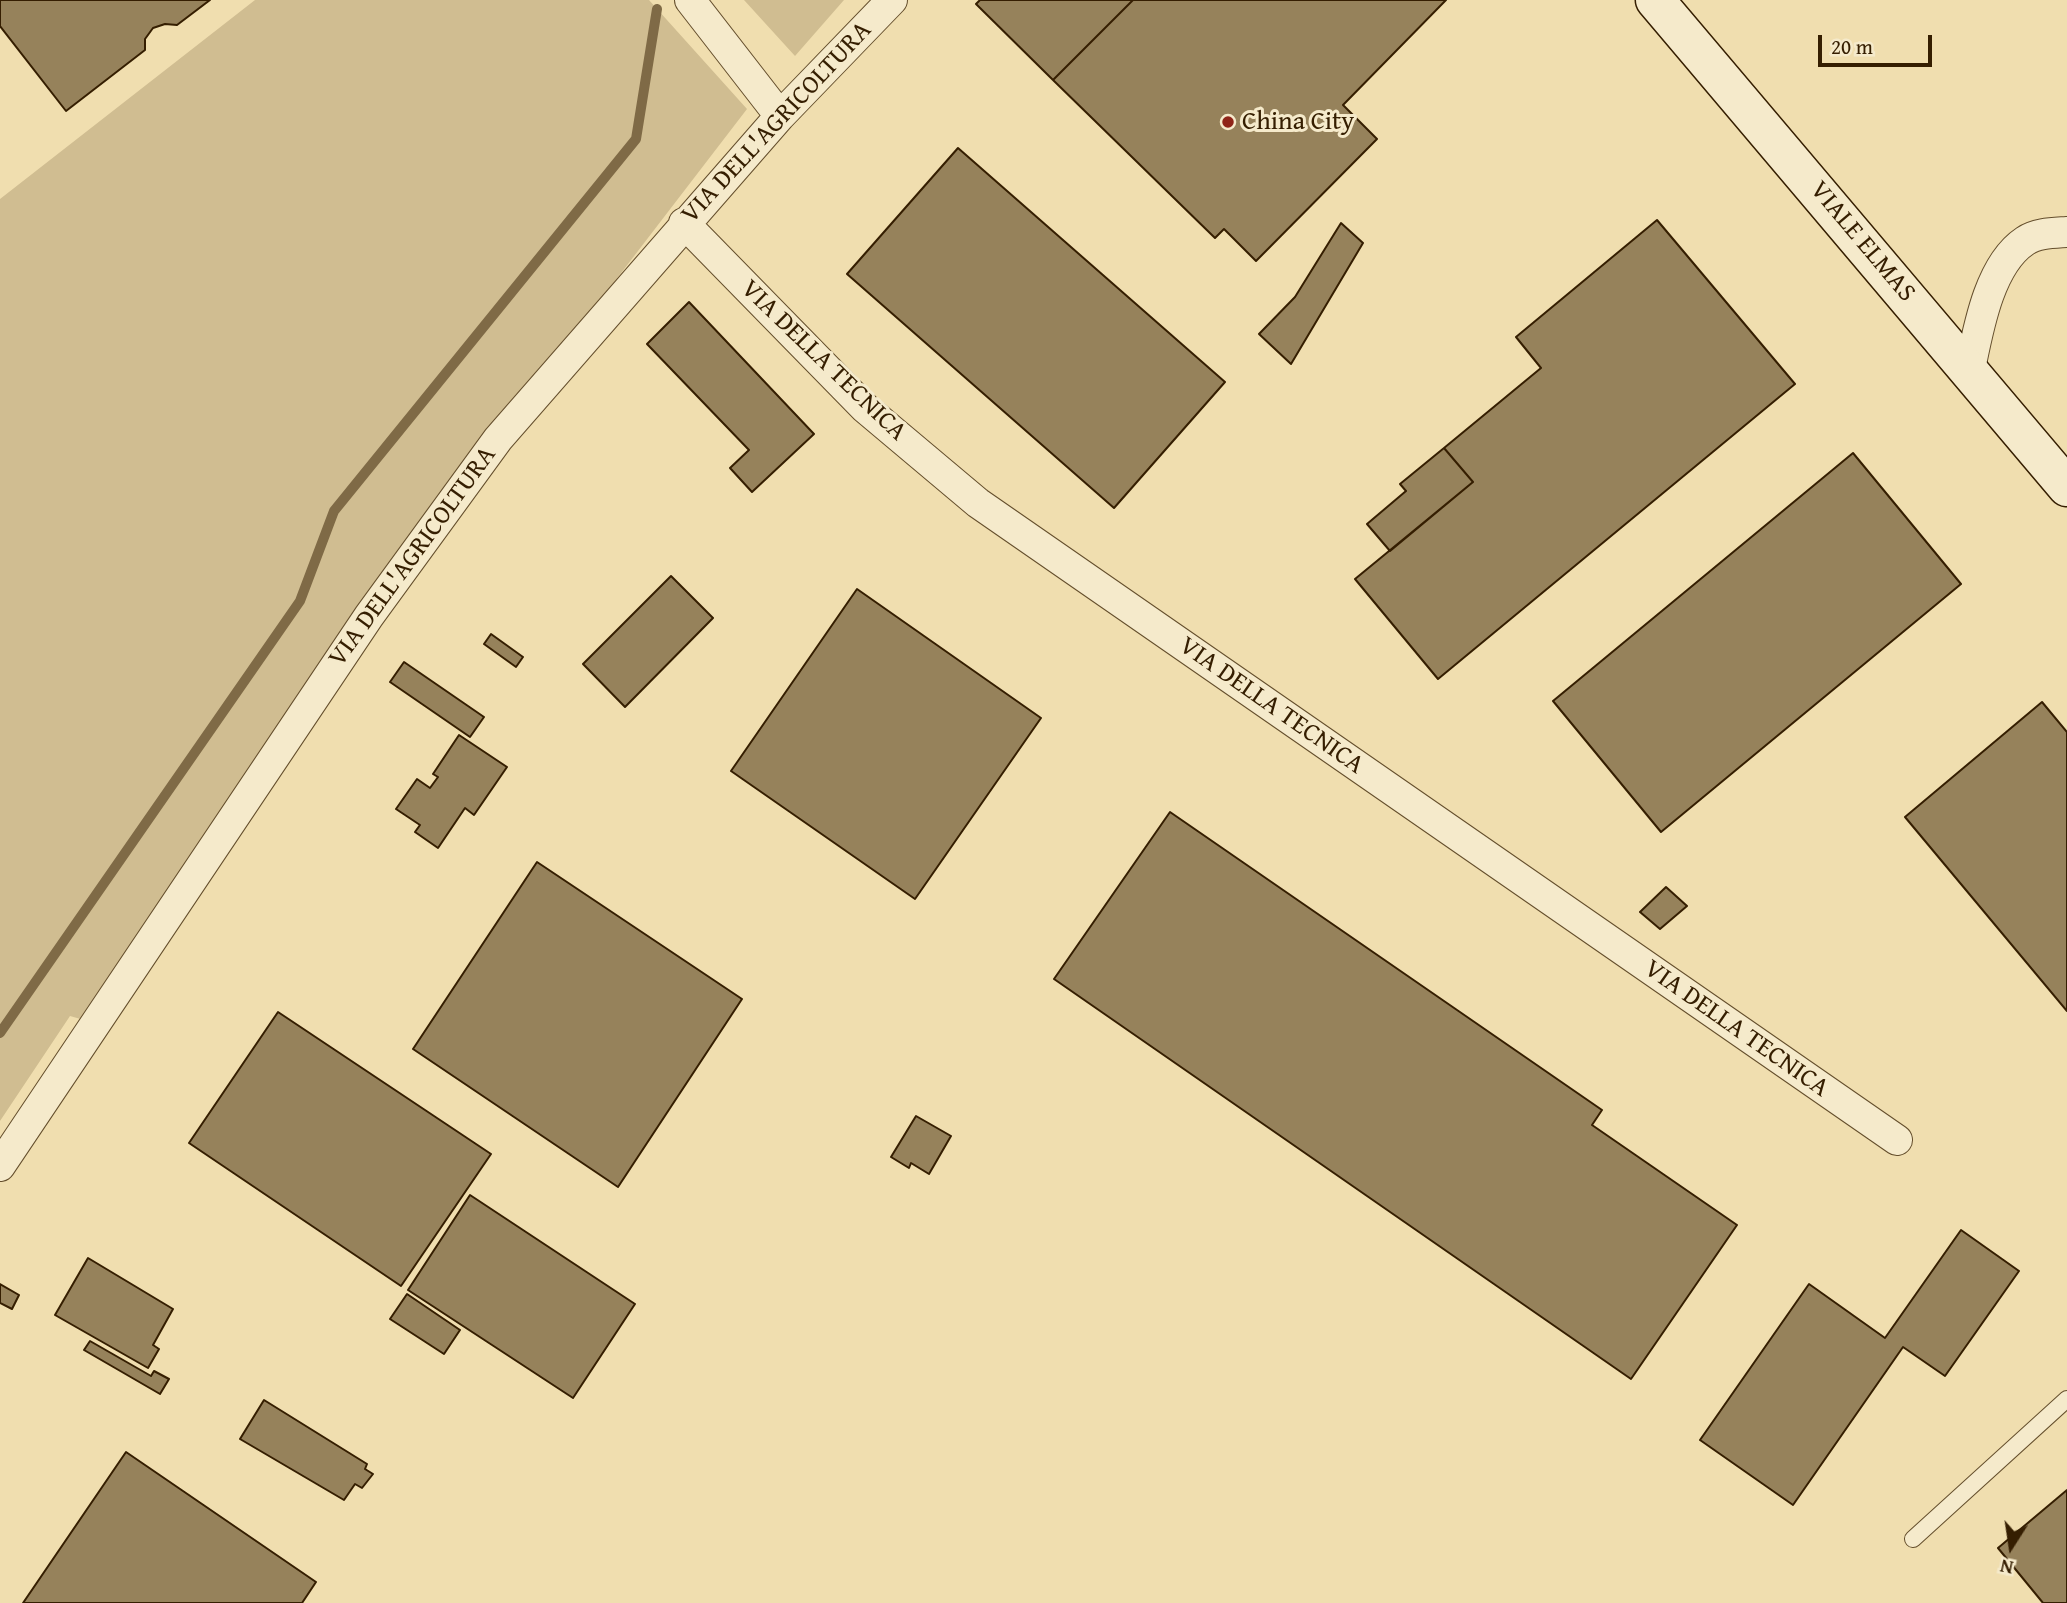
<!DOCTYPE html>
<style>
body{margin:0}
#map{position:relative;width:2067px;height:1603px;overflow:hidden;background:#f0deaf;font-family:"Gentium Book Plus",serif}
canvas{display:block}
.north{position:absolute;left:1976px;top:1512px;width:70px;height:70px;-webkit-text-stroke:5px #f5eacb;paint-order:stroke;rotate:192deg;font-size:19px;font-weight:700;line-height:28px;text-align:center;color:#351e01}
.north::after{content:'';display:block;margin:auto;width:24px;height:32px;background:#351e01;clip-path:polygon(50% 0,100% 100%,50% 72%,0 100%)}
.scale{position:absolute;left:1818px;top:35px;width:114px;height:32px;box-sizing:border-box;border:4px solid #351e01;border-top:0;padding-left:9px;font-size:21px;line-height:24px;white-space:nowrap;color:#351e01;-webkit-text-stroke:5px #f5eacb;paint-order:stroke}
</style>
<div id="map">
<canvas width="2067" height="1603"></canvas>
<div class="north">N</div>
<div class="scale">20 m</div>
</div>
<script>
const g = document.querySelector('canvas').getContext('2d');
g.lineJoin = 'round';
function fill(path, color) {
  g.fillStyle = color;
  g.fill(path, 'evenodd');
}
function stroke(path, color, width, dash) {
  g.strokeStyle = color;
  g.lineWidth = width;
  g.lineCap = dash ? 'butt' : 'round';
  g.setLineDash(dash || []);
  g.stroke(path);
}
function write(font, color, halo, rows, align = 'center') {
  g.font = font + ' "Gentium Book Plus",serif';
  g.lineWidth = 6;
  g.setLineDash([]);
  g.textBaseline = 'middle';
  g.strokeStyle = halo;
  g.fillStyle = color;
  for (const [text, x, y, turn = 0] of rows) {
    g.save();
    g.translate(x, y);
    g.rotate((+turn || 0) * Math.PI / 180);
    g.textAlign = isNaN(turn) ? turn : align;
    if (halo) g.strokeText(text, 0, 0);
    g.fillText(text, 0, 0);
    g.restore();
  }
}
fill(new Path2D(`
 M255,0H649L747,109L330,652L84,1020L70,1016L0,1121V199Z
 M744,0H844L795,56Z`), '#d0bd91');
stroke(new Path2D(`
 M0,1033L300,601L334,511L636,139L657,9`), '#7f6a46', 10);
const building = new Path2D(`
 M0,0H210L177,25L165,24L153,28L145,39V50L66,111L0,26Z
 M980,0H1133L1053,80L976,4Z
 M1133,0H1446L1343,105L1377,139L1256,261L1224,229L1215,238L1053,80Z
 M958,148L1225,382L1114,508L847,274Z
 M1657,220L1795,384L1438,679L1355,579L1473,482L1444,448L1541,368L1516,337Z
 M1341,223L1363,243L1291,364L1259,334L1295,297Z
 M689,302L814,434L752,492L730,468L749,450L647,344Z
 M1444,448L1473,482L1390,551L1367,524L1406,491L1400,484Z
 M1853,453L1961,584L1661,832L1553,701Z
 M671,576L713,618L625,707L583,664Z
 M857,589L1041,718L915,899L731,771Z
 M491,634L523,657L516,667L484,644Z
 M404,662L484,717L470,737L390,682Z
 M2042,702L2067,732V1011L1905,817Z
 M459,735L507,767L474,815L465,808L438,848L415,832L420,825L396,809L417,779L430,788L438,777L433,774Z
 M1170,812L1602,1110L1592,1125L1737,1225L1631,1379L1054,979Z
 M537,862L742,999L618,1187L413,1049Z
 M1666,887L1687,906L1660,929L1640,912Z
 M278,1012L491,1154L401,1286L189,1143Z
 M916,1116L951,1136L929,1174L911,1163L909,1168L891,1157Z
 M470,1195L635,1304L573,1398L408,1290Z
 M1961,1230L2019,1271L1945,1376L1903,1347L1793,1505L1700,1440L1809,1284L1885,1338Z
 M88,1258L173,1309L153,1345L159,1349L148,1368L55,1315Z
 M0,1284L19,1295L12,1309L0,1303Z
 M407,1294L460,1330L444,1354L390,1319Z
 M90,1341L151,1376L154,1371L169,1379L160,1394L84,1350Z
 M264,1400L367,1464L365,1469L373,1474L362,1488L355,1484L344,1500L240,1439Z
 M126,1452L316,1582L302,1603H23Z
 M2067,1490V1603H2043L1998,1548Z`);
fill(building, '#96825b');
stroke(building, '#351e01', 2);
const service = new Path2D(`
 M1913,1539L2067,1399`);
const minor = new Path2D(`
 M690,0L780,116
 M684,223L865,408L978,503L1897,1140
 M1970,369C1978,330 1989,265 2025,241C2037,233 2053,233 2067,232
 M0,1166L369,616L498,439L780,116L892,0`);
const secondary = new Path2D(`
 M1655,0L2067,487`);
stroke(service, '#644e2c', 18);
stroke(minor, '#644e2c', 32);
stroke(secondary, '#351e01', 41);
stroke(service, '#f5eacb', 16);
stroke(minor, '#f5eacb', 30);
stroke(secondary, '#f5eacb', 38);
for (const [x, y, r, color] of [
 [1228,122,7,"#8f2418"]
]) {
  const dot = new Path2D();
  dot.arc(x, y, r, 0, 2 * Math.PI);
  g.fillStyle = color;
  g.fill(dot);
  stroke(dot, '#f5eacb', 2.5);
}
write('26px', '#351e01', '#f5eacb', [
 ["China City",1242,122]
], 'left');
write('26px', '#351e01', '#f5eacb', [
 ["VIA DELL'AGRICOLTURA",777,123,-47],
 ["VIALE ELMAS",1862,242,50],
 ["VIA DELLA TECNICA",823,361,44],
 ["VIA DELL'AGRICOLTURA",413,557,-54],
 ["VIA DELLA TECNICA",1271,706,35],
 ["VIA DELLA TECNICA",1736,1029,35]
]);
</script>
